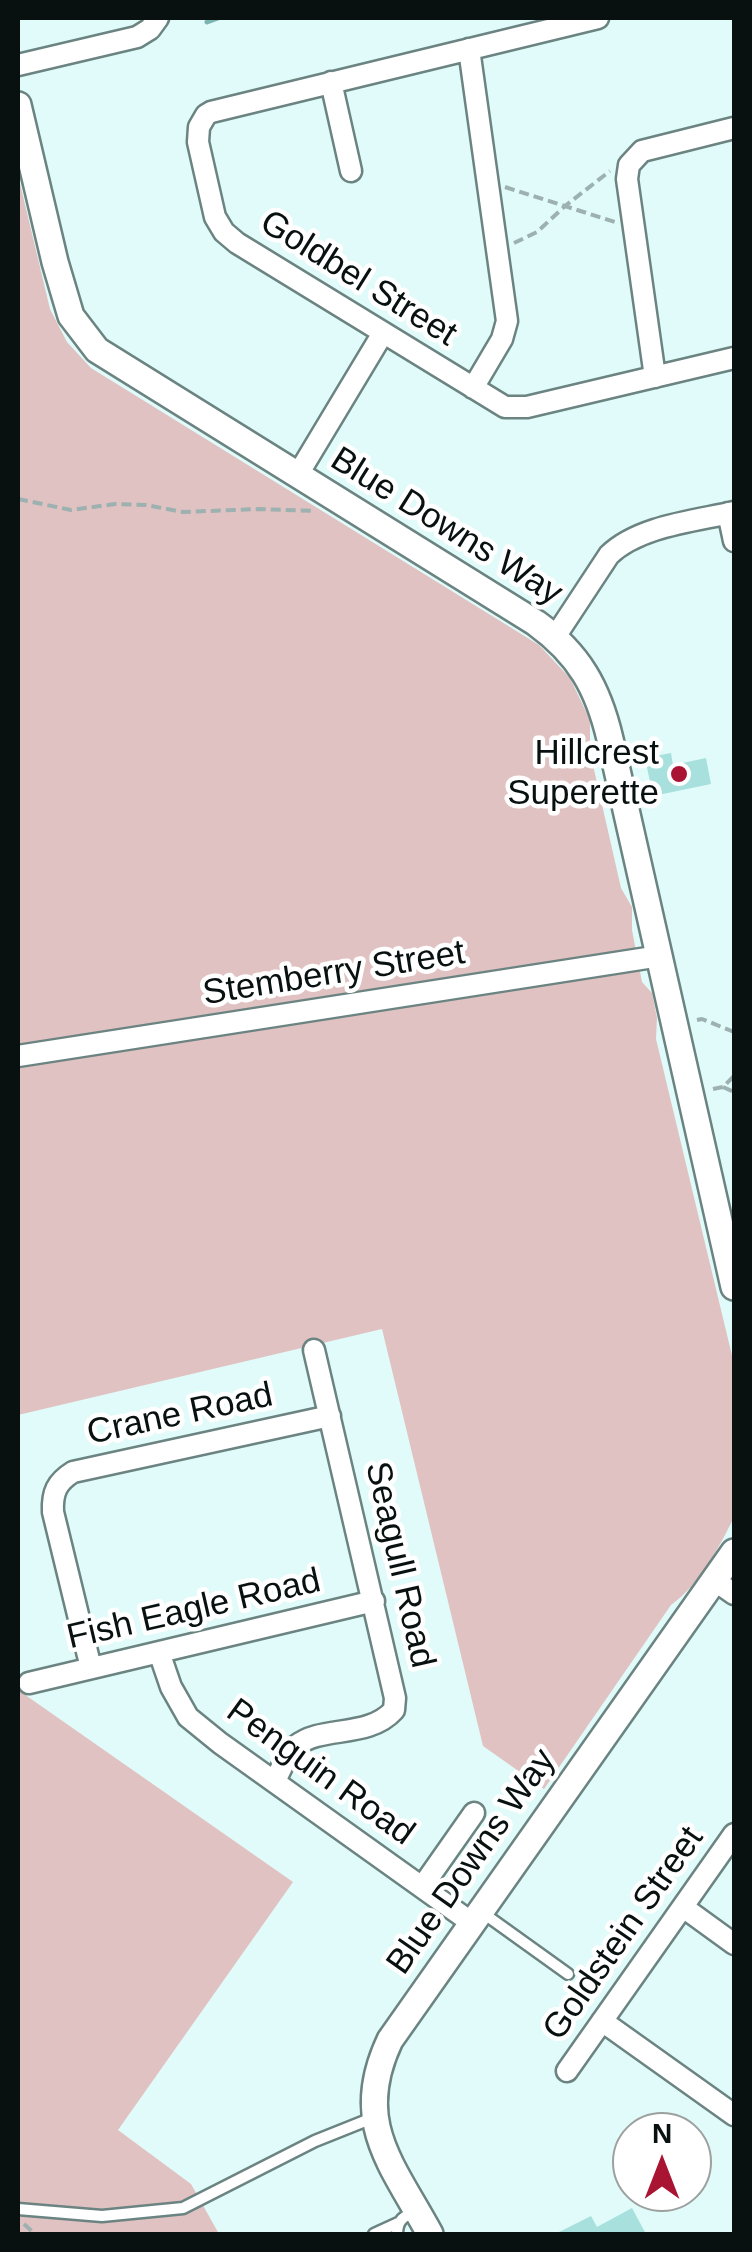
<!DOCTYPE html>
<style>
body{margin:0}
#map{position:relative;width:752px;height:2252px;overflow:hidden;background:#e0fbf9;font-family:Arial,sans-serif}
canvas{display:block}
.frame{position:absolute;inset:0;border:20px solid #081110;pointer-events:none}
.north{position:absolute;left:612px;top:2112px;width:100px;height:100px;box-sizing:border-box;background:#fff;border:2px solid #9ca09f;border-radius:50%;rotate:0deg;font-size:28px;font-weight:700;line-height:40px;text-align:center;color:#081110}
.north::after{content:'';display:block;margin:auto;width:35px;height:45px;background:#aa1433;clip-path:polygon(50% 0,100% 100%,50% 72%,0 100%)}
</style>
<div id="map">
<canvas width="752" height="2252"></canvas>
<div class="frame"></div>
<div class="north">N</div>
</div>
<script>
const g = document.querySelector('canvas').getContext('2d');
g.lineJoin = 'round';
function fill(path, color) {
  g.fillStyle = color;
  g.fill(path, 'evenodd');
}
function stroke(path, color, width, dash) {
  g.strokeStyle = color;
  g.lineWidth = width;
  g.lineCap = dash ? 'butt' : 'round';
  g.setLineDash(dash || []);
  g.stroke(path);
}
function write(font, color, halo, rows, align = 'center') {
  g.font = font + ' Arial,sans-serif';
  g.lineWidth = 9;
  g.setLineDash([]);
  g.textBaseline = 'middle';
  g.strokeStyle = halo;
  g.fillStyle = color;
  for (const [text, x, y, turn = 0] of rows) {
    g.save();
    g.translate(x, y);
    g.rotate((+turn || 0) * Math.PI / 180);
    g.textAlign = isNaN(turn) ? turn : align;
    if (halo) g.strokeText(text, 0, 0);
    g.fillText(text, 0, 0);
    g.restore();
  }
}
fill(new Path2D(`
 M18,175L50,309L67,342L91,368L539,645L570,678L590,720V752L621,888L632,907V930L642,982L652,993L657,1018L656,1039L734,1364V1517C719,1548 699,1585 671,1605L544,1789L483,1746L382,1329L18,1415Z
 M18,1678L21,1692L293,1882L118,2130L191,2184L219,2234H18Z`), '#e1c2c2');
stroke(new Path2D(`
 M207,22L218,18`), '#7cb4b1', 5);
fill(new Path2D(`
 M671,753L673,765L706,758L711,784L653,796L645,758Z
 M632,2208L646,2234H555L591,2216L597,2227Z`), '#a7e0dd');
const service = new Path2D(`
 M483,1913L568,1974
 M18,2209L102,2216L183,2208L315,2141L375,2117
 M374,2234L398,2223
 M397,2234C397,2220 404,2216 416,2211`);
const minor = new Path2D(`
 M598,18L211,112L206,115L199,127L198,142L215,217L224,232L237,243L505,407H527L734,358
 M469,49L507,321L502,339L473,388
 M18,65L137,37L150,29L158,18
 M331,82L351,171
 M655,377L627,179L629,165L642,151L734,128
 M297,476L383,333
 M728,513L734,541
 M555,637L609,555C639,526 695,521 734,512
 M18,1056L660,956
 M714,1580L734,1594
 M159,1652L171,1687L188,1717L220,1743L472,1923
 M91,1668L53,1512C52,1492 57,1482 73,1472L330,1416
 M29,1683L374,1601
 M275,1781C281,1770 286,1754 296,1746C321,1725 368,1739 394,1710L395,1698L314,1350
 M422,1887L474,1813
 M683,1907L734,1944
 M602,2021L734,2115
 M567,2071L734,1834`);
const tertiary = new Path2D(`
 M18,105L55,262L71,316L97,350L536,623C579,654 598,688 610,739L734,1287
 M430,2234C392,2164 351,2122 390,2040L734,1552`);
stroke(service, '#6b8482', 15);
stroke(minor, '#6b8482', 25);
stroke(tertiary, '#6b8482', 30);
stroke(new Path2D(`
 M505,187L615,222
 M514,243L537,232L565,206L610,171
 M18,499L71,510L115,504L146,505L183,512L259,509L315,511
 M697,1020L702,1019L734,1032
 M723,1087L734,1092
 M713,1089L723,1087L734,1076
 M24,2224L35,2234`), '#9cb1b0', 4, [10, 5]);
stroke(service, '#fff', 10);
stroke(minor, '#fff', 20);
stroke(tertiary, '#fff', 25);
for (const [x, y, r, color] of [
 [679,774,10,"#aa1433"]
]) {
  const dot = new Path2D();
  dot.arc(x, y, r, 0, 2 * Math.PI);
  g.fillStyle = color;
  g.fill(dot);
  stroke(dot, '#fff', 4);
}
write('35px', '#081110', '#fff', [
 ["Goldbel Street",358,279,32],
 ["Blue Downs Way",446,527,32],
 ["Stemberry Street",334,974,-9],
 ["Crane Road",180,1415,-12],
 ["Seagull Road",399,1565,77],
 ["Fish Eagle Road",194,1610,-13],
 ["Penguin Road",320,1773,36],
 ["Blue Downs Way",472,1862,-55],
 ["Goldstein Street",624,1934,-55]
]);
write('35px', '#081110', '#fff', [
 ["Hillcrest",659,754],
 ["Superette",659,794]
], 'right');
</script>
